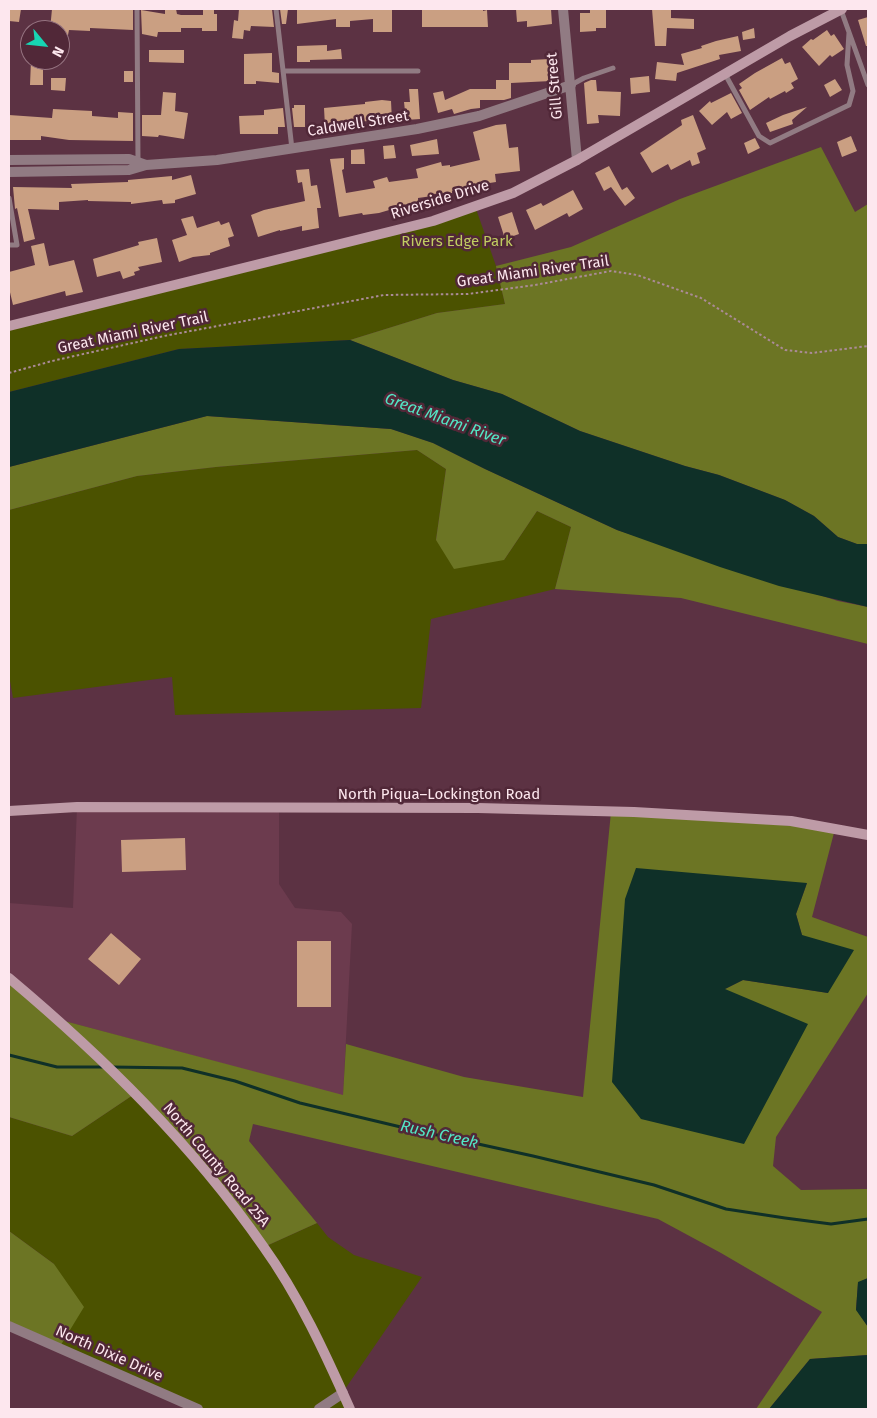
<!DOCTYPE html>
<meta charset="utf-8">
<style>
body{margin:0}
#map{position:relative;width:877px;height:1418px;overflow:hidden;background:#5c3243;font-family:"Fira Sans",sans-serif}
canvas{display:block}
.frame{position:absolute;inset:0;border:10px solid #fde7ee;pointer-events:none}
.north{position:absolute;left:20px;top:20px;width:50px;height:50px;box-sizing:border-box;background:#512838;border:1px solid #967481;border-radius:50%;rotate:118deg;font-size:14px;font-weight:700;line-height:20px;text-align:center;color:#fde7ee}
.north::after{content:'';display:block;margin:auto;width:18px;height:22px;background:#17d5b3;clip-path:polygon(50% 0,100% 100%,50% 72%,0 100%)}
</style>
<div id="map">
<canvas width="877" height="1418"></canvas>
<div class="frame"></div>
<div class="north">N</div>
</div>
<script>
const g = document.querySelector('canvas').getContext('2d');
g.lineJoin = 'round';
function fill(path, color) {
  g.fillStyle = color;
  g.fill(path, 'evenodd');
}
function stroke(path, color, width, dash) {
  g.strokeStyle = color;
  g.lineWidth = width;
  g.lineCap = dash ? 'butt' : 'round';
  g.setLineDash(dash || []);
  g.stroke(path);
}
function write(font, color, halo, rows, align = 'center') {
  g.font = font + ' "Fira Sans",sans-serif';
  g.lineWidth = 5;
  g.setLineDash([]);
  g.textBaseline = 'middle';
  g.strokeStyle = halo;
  g.fillStyle = color;
  for (const [text, x, y, turn = 0] of rows) {
    g.save();
    g.translate(x, y);
    g.rotate((+turn || 0) * Math.PI / 180);
    g.textAlign = isNaN(turn) ? turn : align;
    if (halo) g.strokeText(text, 0, 0);
    g.fillText(text, 0, 0);
    g.restore();
  }
}
fill(new Path2D(`
 M77,807L279,809V884L295,908L341,912L352,924L343,1096L57,1019L9,978V903L73,908Z`), '#6c3b4e');
fill(new Path2D(`
 M475,206L496,266L505,304L437,313L350,340L179,349L9,392V326Z
 M417,450L446,469L436,540L504,560L537,511L571,527L555,589L431,619L421,708L175,715L172,677L13,698L9,675V510L137,476L216,467Z
 M136,1093L264,1247L317,1223L328,1237L354,1255L422,1277L343,1392L350,1409H198L59,1348L54,1264L9,1231V1117L72,1136Z`), '#4b5200');
fill(new Path2D(`
 M821,147L855,212L868,204V544H857L838,537L814,516L785,500L719,475L685,466L580,431L502,394L453,380L350,340L437,313L505,304L496,266L571,247L680,199Z
 M207,416L391,429L433,443L485,469L617,530L838,601L868,607V644L681,598L555,589L571,527L537,511L504,560L454,569L436,540L446,469L417,450L216,467L137,476L9,510V467Z
 M611,812L835,829L812,917L868,937V993L776,1137L773,1166L801,1190L868,1189V1278L858,1283L856,1309L868,1327V1355L810,1359L769,1409H756L822,1312L721,1253L658,1219L253,1124L249,1141L317,1223L264,1247L136,1093L72,1136L9,1117V978L57,1019L343,1095L346,1044L464,1077L583,1097ZM807,883L796,914L802,935L828,993L743,980L725,989Z
 M9,1231L54,1264L84,1307L59,1348L9,1326Z`), '#6c7524');
fill(new Path2D(`
 M350,340L453,380L502,394L580,431L685,466L719,475L785,500L814,516L838,537L857,544H868V607L779,586L720,567L617,530L485,469L433,443L391,429L207,416L9,467V392L179,349Z
 M636,868L807,883L796,914L802,935L854,950L828,993L743,980L725,989L808,1024L744,1144L641,1119L612,1082L625,899Z
 M868,1278V1327L856,1310L858,1282Z
 M868,1355V1409H769L810,1359Z`), '#0f3028');
stroke(new Path2D(`
 M9,1055L57,1067H102
 M111,1067L182,1068L235,1081L300,1103L405,1128L533,1156L654,1185L726,1209L785,1218L831,1224L868,1219`), '#0f3028', 3);
fill(new Path2D(`
 M9,9H21L19,22L9,21Z
 M52,9L133,10V30L90,28V31L69,30L68,35H60V30H50Z
 M165,9H176L177,14L181,15H203V9H214V14H217V31H202V28H181V32H158L157,37L142,34L141,10L165,14Z
 M239,9H272L274,27L251,26L250,31L244,30L243,39L232,38L234,20L238,21Z
 M280,9H288L286,24H282Z
 M297,9H392V32H373V19L350,21V27H336V19L297,24Z
 M422,9H483V11L487,10L488,27H422Z
 M516,9H551L552,24L527,27V21L517,22Z
 M590,9H606V28H596V31L580,32V13H590Z
 M652,9H671V18L694,19V29L667,28L666,46H655Z
 M868,17V46H866L858,20Z
 M754,28L755,38L743,40L742,32Z
 M827,30L831,36L834,34L844,49L832,57L830,55L819,66L802,47L811,39L813,40Z
 M738,36L741,51L719,55L720,59L677,73L676,81L655,79L657,62L684,65L681,54L702,48L701,46L716,41Z
 M327,45V51L341,49L342,59L310,60V62H297V46Z
 M149,50H184V63L149,62Z
 M272,53V72L279,73V83L256,81V84H244V54Z
 M782,58L785,64L790,62L798,79L791,83L794,88L786,93L785,91L770,99L769,97L750,110L739,90L742,88L739,84L755,73Z
 M550,59L551,81L511,83V98L504,100H480V108L471,109L454,114L452,109L438,113L433,93L443,91L445,100L470,89H496V80H509V63H531V60Z
 M31,60H43V85H30Z
 M124,71H133V82H124Z
 M649,76L650,92L631,94L630,78Z
 M51,78H66L65,91L51,90Z
 M835,79L842,90L830,97L824,85Z
 M591,80H596L597,91L621,92L620,116L598,115L599,123L587,124L584,83Z
 M409,89H418L420,119L406,120L404,102H410Z
 M163,92L176,93L175,111L188,113L184,139L159,135L158,137L142,136V115H161Z
 M731,93L742,113L731,119L727,112L712,125L699,111L710,101L711,103Z
 M382,100L391,101L392,121L376,120L325,126L324,108L365,104V102Z
 M294,105H305V127H294L292,108H294Z
 M807,107L792,120L793,124L770,132L766,123L783,115Z
 M283,108L285,127H278V134H240L239,116L264,115V110Z
 M53,109L92,111V116L118,118V112L133,113V141L69,140L41,136V140H9V115L52,118Z
 M693,115L706,149L697,153L700,163L692,166L690,160L671,170L668,164L652,173L640,153L682,125L681,120Z
 M506,124L509,148L518,147L520,171L495,174L496,182L477,185L452,191V193L431,194L432,196L418,198V203L395,206L396,208L379,213L363,215L362,213L339,217L330,159L344,158V169L342,170L346,193L375,188L373,181L387,177L389,182L418,178L416,169L441,162L442,166L450,165V167L480,160L473,132L496,125Z
 M851,136L857,151L842,157L837,142Z
 M755,138L760,148L748,154L744,143Z
 M437,139L439,154L412,156L410,145Z
 M394,145L396,158L384,159L383,146Z
 M364,149L365,164H351V150Z
 M609,166L622,190L627,187L635,198L625,206L611,187L604,191L595,173Z
 M309,169L311,186L317,185L321,208H317L319,228L302,231V226L280,231V230L258,237L251,215L264,210L305,201L302,182L298,183L296,170Z
 M191,175L196,194L175,200V203L163,204L162,200L131,204V202L88,201V200L59,202V210L28,209L35,239L24,242L17,208L15,209L13,187L72,188L71,184L128,182V180L172,176V180Z
 M573,190L583,209L569,217L567,213L535,230L526,210L541,203L543,206Z
 M512,212L519,234L505,239L498,217Z
 M193,216L197,228L219,221L221,225L229,222L234,236L228,238L230,246L210,253V255L193,257L179,262L172,240L187,235L181,219Z
 M157,238L162,262L138,267L140,270L134,272L135,275L123,279L120,271L97,277L93,259L139,245L138,242Z
 M44,243L49,266L74,260L83,292L66,296L65,291L13,305L9,288V272L35,265L31,246Z
 M185,838L186,870L122,872L121,840Z
 M111,933L141,959L119,985L88,959Z
 M297,941H331V1007H297Z`), '#ca9f82');
stroke(new Path2D(`
 M9,373L52,361L164,336L384,295L468,294L535,285L611,271L637,275L701,298L785,350L812,353L868,346`), '#ab8b97', 2, [2.5, 2.5]);
stroke(new Path2D(`
 M137,9L138,162
 M276,9L292,149
 M841,10L868,85
 M283,71H418
 M725,74L759,136L770,143L849,105L853,91L847,65L849,33
 M571,85L584,78L613,68
 M9,198L17,245H9`), '#917b83', 5);
stroke(new Path2D(`
 M563,9L577,160
 M9,160L129,159L146,165
 M9,172L129,170L146,165L217,160L417,129L479,116L571,85
 M9,1326L198,1409
 M319,1409L343,1393`), '#917b83', 10);
stroke(new Path2D(`
 M9,326L433,221L513,193L577,160L790,36L842,9
 M9,811L77,807L478,808L634,812L791,821L868,835
 M9,978C103,1057 192,1144 263,1246C299,1296 325,1353 350,1409`), '#be9ba7', 10);
write('15px', '#fde7ee', '#512838', [
 ["Gill Street",555,86,-95],
 ["Caldwell Street",358,124,-9],
 ["Riverside Drive",440,200,-17],
 ["Great Miami River Trail",533,272,-8],
 ["Great Miami River Trail",133,333,-12],
 ["North Piqua–Lockington Road",439,795],
 ["North County Road 25A",216,1165,50],
 ["North Dixie Drive",109,1354,24]
]);
write('15px', '#c0cd61', '#512838', [
 ["Rivers Edge Park",457,242]
]);
write('italic 16px', '#53e7c6', '#512838', [
 ["Great Miami River",445,420,20],
 ["Rush Creek",439,1135,13]
]);
</script>
